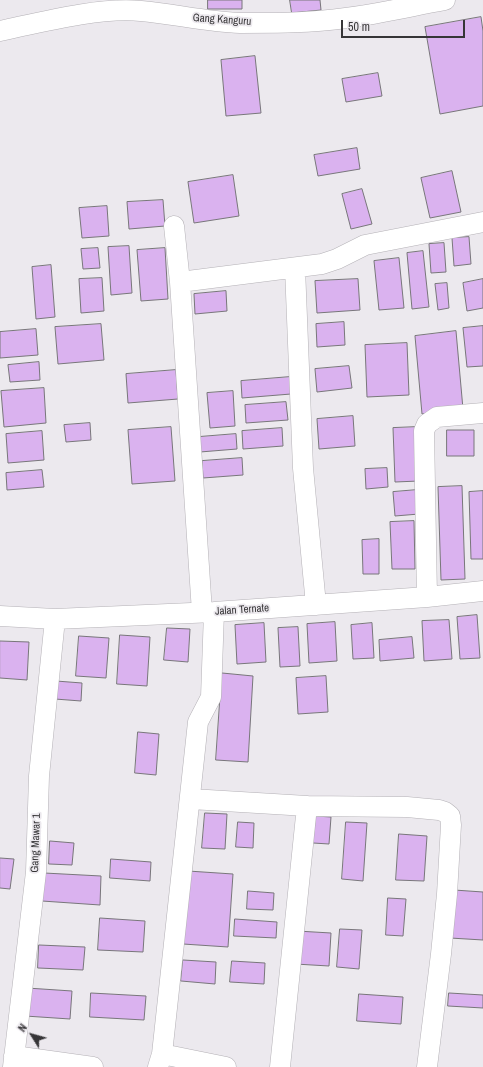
<!DOCTYPE html>
<style>
body{margin:0}
#map{position:relative;width:483px;height:1067px;overflow:hidden;background:#ece9ee;font-family:"Archivo Narrow",sans-serif}
canvas{display:block}
.north{position:absolute;left:12px;top:1015px;width:40px;height:40px;-webkit-text-stroke:3px #ece9ee;paint-order:stroke;rotate:307deg;font-size:11px;font-weight:700;line-height:16px;text-align:center;color:#363537}
.north::after{content:'';display:block;margin:auto;width:14px;height:18px;background:#363537;clip-path:polygon(50% 0,100% 100%,50% 72%,0 100%)}
.scale{position:absolute;left:341px;top:20px;width:124px;height:18px;box-sizing:border-box;border:2px solid #363537;border-top:0;padding-left:5px;font-size:12px;line-height:14px;white-space:nowrap;color:#363537;-webkit-text-stroke:3px #ece9ee;paint-order:stroke}
</style>
<div id="map">
<canvas width="483" height="1067"></canvas>
<div class="north">N</div>
<div class="scale">50 m</div>
</div>
<script>
const g = document.querySelector('canvas').getContext('2d');
g.lineJoin = 'round';
function fill(path, color) {
  g.fillStyle = color;
  g.fill(path, 'evenodd');
}
function stroke(path, color, width, dash) {
  g.strokeStyle = color;
  g.lineWidth = width;
  g.lineCap = dash ? 'butt' : 'round';
  g.setLineDash(dash || []);
  g.stroke(path);
}
function write(font, color, halo, rows, align = 'center') {
  g.font = font + ' "Archivo Narrow",sans-serif';
  g.lineWidth = 3.5;
  g.setLineDash([]);
  g.textBaseline = 'middle';
  g.strokeStyle = halo;
  g.fillStyle = color;
  for (const [text, x, y, turn = 0] of rows) {
    g.save();
    g.translate(x, y);
    g.rotate((+turn || 0) * Math.PI / 180);
    g.textAlign = isNaN(turn) ? turn : align;
    if (halo) g.strokeText(text, 0, 0);
    g.fillText(text, 0, 0);
    g.restore();
  }
}
const building = new Path2D(`
 M208,0H242V9H208Z
 M290,0H320L321,10L292,13Z
 M481,17L483,31V106L440,114L425,27Z
 M255,56L261,113L226,116L221,60Z
 M378,73L382,96L346,102L342,79Z
 M357,148L360,169L318,176L314,155Z
 M452,171L461,212L430,218L421,178Z
 M233,175L239,216L194,223L188,182Z
 M362,189L372,224L351,229L342,194Z
 M163,200L165,226L129,229L127,202Z
 M107,206L109,236L82,238L79,208Z
 M469,237L471,264L454,266L452,238Z
 M444,243L446,272L431,273L429,244Z
 M129,246L132,293L111,295L108,247Z
 M98,248L100,268L83,269L81,249Z
 M165,248L168,299L141,301L137,250Z
 M423,251L429,307L412,309L407,253Z
 M399,258L404,308L379,310L374,261Z
 M51,265L55,317L36,319L32,267Z
 M102,278L104,311L81,313L79,279Z
 M358,279L360,310L317,313L315,281Z
 M483,279V308L467,311L463,283Z
 M447,283L449,308L438,310L435,284Z
 M226,291L227,311L195,314L194,294Z
 M344,322L345,345L317,347L316,324Z
 M101,324L104,360L58,364L55,327Z
 M483,326V366L467,367L463,328Z
 M36,329L38,355L0,358V332Z
 M456,331L463,409L422,414L415,336Z
 M407,343L409,395L367,397L365,345Z
 M39,362L40,380L10,382L8,365Z
 M349,366L352,388L317,392L315,369Z
 M176,370L178,399L128,403L126,374Z
 M290,377L291,394L242,398L241,381Z
 M44,388L46,423L4,427L1,391Z
 M233,391L235,426L210,428L207,393Z
 M286,402L288,420L246,423L245,405Z
 M353,416L355,446L319,449L317,419Z
 M90,423L91,440L66,442L64,425Z
 M171,427L175,481L132,484L128,430Z
 M417,427L419,481L395,482L393,428Z
 M282,428L283,446L243,449L242,431Z
 M447,430H474V456H447Z
 M42,431L44,460L8,463L6,434Z
 M236,434L237,449L200,452L199,437Z
 M242,458L243,475L203,478L202,461Z
 M387,468L388,487L366,489L365,469Z
 M42,470L44,487L7,490L6,473Z
 M462,486L465,579L441,580L438,487Z
 M417,490L419,514L395,516L393,492Z
 M483,491V559H471L469,492Z
 M414,521L415,569H392L390,522Z
 M379,539V574H363L362,540Z
 M477,615L480,658L460,659L457,617Z
 M449,620L452,659L424,661L422,621Z
 M335,622L337,661L309,663L307,624Z
 M264,623L266,662L237,664L235,625Z
 M372,623L374,658L353,659L351,625Z
 M298,627L300,666L280,667L278,628Z
 M167,628L190,629L188,662L164,660Z
 M120,635L150,637L147,686L117,684Z
 M79,636L109,638L106,678L76,676Z
 M412,637L414,658L380,661L379,640Z
 M0,641L29,642L27,680L0,678Z
 M222,673L253,676L248,762L216,760Z
 M326,676L328,712L298,714L296,678Z
 M56,681L82,683L81,701L55,699Z
 M138,732L159,734L156,775L135,773Z
 M205,813L227,814L225,849L202,848Z
 M316,816L331,817L329,844L313,843Z
 M238,822L254,823L253,848L236,847Z
 M346,822L367,823L363,881L342,879Z
 M399,834L427,836L424,881L396,880Z
 M50,841L74,843L72,865L49,864Z
 M0,858L14,859L10,889L0,888Z
 M111,859L151,862L150,881L110,878Z
 M188,871L233,874L228,947L183,944Z
 M44,873L101,876L100,905L42,901Z
 M454,890L483,892V940L450,938Z
 M248,891L274,893L273,910L247,909Z
 M388,898L406,899L403,936L386,935Z
 M100,918L145,921L143,952L98,950Z
 M235,919L277,922L276,938L234,936Z
 M340,929L362,930L359,969L337,967Z
 M297,931L331,933L329,966L295,964Z
 M39,945L85,947L83,970L38,968Z
 M183,960L216,962L215,984L181,981Z
 M232,961L265,963L264,984L230,982Z
 M27,988L72,991L70,1019L25,1016Z
 M91,993L146,996L144,1020L90,1017Z
 M449,993L483,995V1008L448,1006Z
 M359,994L403,997L401,1024L357,1021Z`);
fill(building, '#dab2ef');
stroke(building, '#78767a', 1);
const minor = new Path2D(`
 M0,31C42,22 98,7 141,11C174,14 207,22 240,23C275,23 311,23 346,18C379,14 412,6 445,0
 M174,226L180,282L202,612
 M295,268L303,468L316,605
 M180,282L322,264L337,259L365,245L483,222
 M427,597L424,431L427,424L437,417L483,413
 M0,616L55,619L214,612L427,597L483,591
 M191,799L307,806L407,807L439,810L445,812L450,816L451,825L447,894L441,954L427,1067
 M162,1054L226,1067
 M14,1056L93,1067
 M13,1067L36,872L39,776L55,619
 M158,1067L162,1054L198,722L211,697L214,612
 M280,1067L307,806`);
stroke(minor, '#b4b1b6', 21);
stroke(minor, '#fff', 20);
write('11px', '#363537', '#ece9ee', [
 ["Gang Kanguru",222,20,4],
 ["Jalan Ternate",242,610,-4],
 ["Gang Mawar 1",36,843,-88]
]);
</script>
